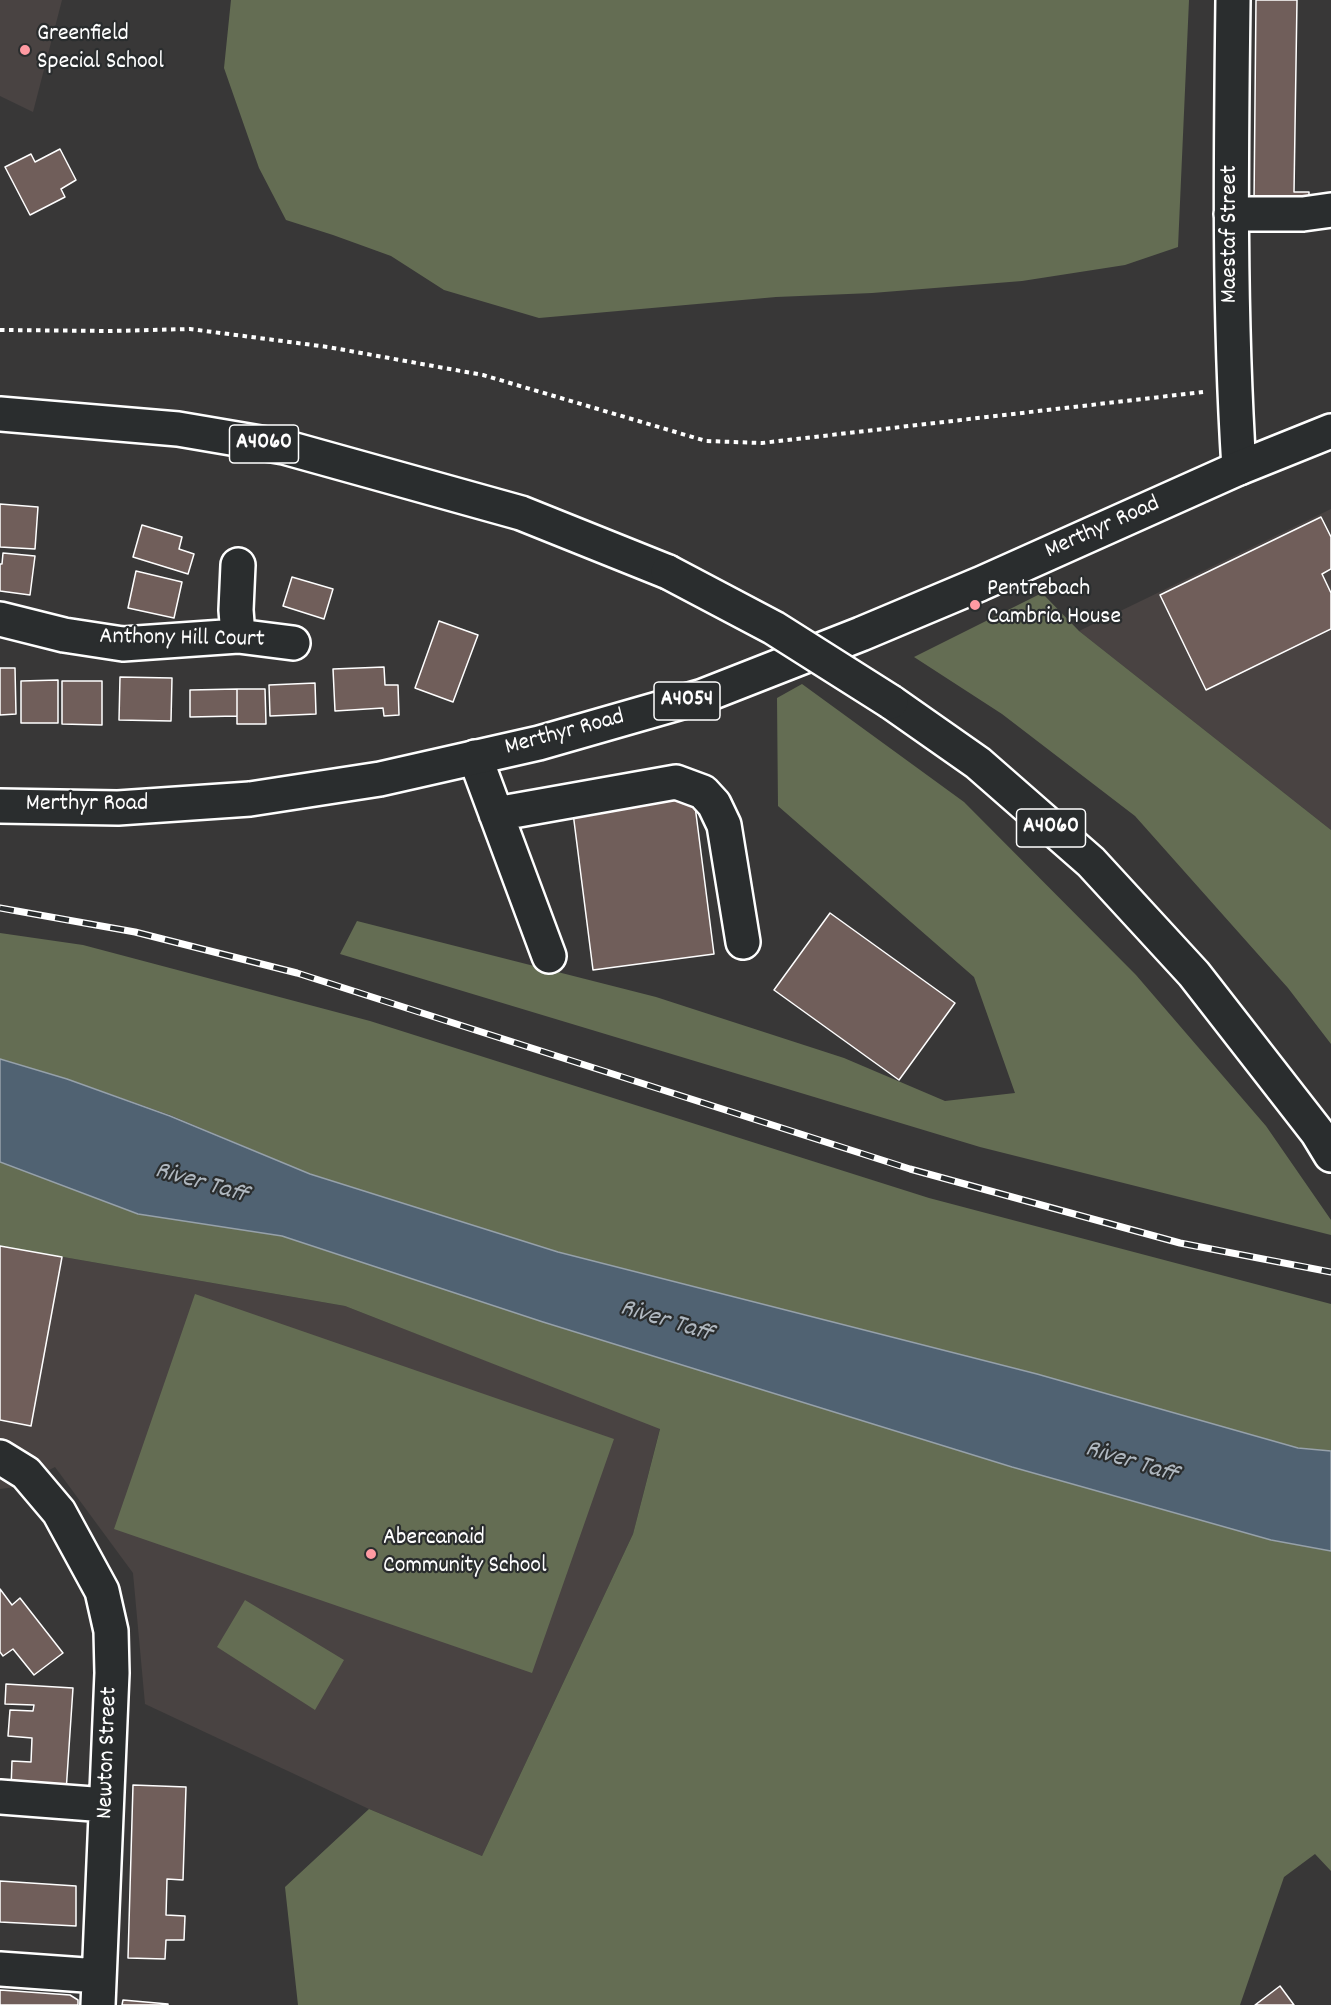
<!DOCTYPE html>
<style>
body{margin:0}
canvas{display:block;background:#383737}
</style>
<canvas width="1331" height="2005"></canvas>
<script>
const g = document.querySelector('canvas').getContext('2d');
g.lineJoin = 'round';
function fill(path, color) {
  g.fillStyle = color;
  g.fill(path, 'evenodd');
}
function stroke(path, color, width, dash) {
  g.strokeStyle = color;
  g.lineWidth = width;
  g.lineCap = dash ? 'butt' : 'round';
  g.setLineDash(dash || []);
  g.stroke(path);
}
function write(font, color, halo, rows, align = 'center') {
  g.font = font + ' Dekko,sans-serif';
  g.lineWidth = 4.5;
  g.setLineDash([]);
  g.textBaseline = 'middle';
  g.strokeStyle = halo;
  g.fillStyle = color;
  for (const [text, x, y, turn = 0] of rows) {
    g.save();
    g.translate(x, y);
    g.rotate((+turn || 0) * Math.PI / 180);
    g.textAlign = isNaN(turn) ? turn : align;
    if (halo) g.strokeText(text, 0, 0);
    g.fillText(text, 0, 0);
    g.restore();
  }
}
fill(new Path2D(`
 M0,0H62L33,112L0,96Z
 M1331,509V830L1079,631Z
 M0,1246L345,1306L660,1428L633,1534L482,1856L369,1809L145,1704L133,1573L55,1467L16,1487L0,1489Z`), '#494342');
fill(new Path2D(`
 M231,0H1189L1178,247L1125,265L1022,281L872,293L776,297L539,318L444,290L391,256L333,235L286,220L259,168L224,68Z
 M1042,593L1079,631L1331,830V1044L1288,988L1135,816L1002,714L914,657Z
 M802,684L964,802L1136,975L1266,1126L1331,1220V1235L980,1147L340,954L357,921L656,997L844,1058L945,1101L1015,1093L974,977L778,806L777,698Z
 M0,933L83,945L370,1021L929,1198L1331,1304V1451L1298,1448L1037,1374L558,1252L310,1174L170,1115L67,1079L0,1059Z
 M0,1162L138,1214L282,1236L543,1322L1012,1467L1271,1540L1331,1551V1871L1315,1854L1284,1877L1240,2005H298L285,1887L369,1809L482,1856L633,1534L660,1429L345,1306L0,1246Z
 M195,1294L614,1439L532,1673L114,1529Z
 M245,1600L344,1660L315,1710L217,1647Z`), '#646d53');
const water = new Path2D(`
 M0,1059L67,1079L170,1116L310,1174L558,1252L1037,1374L1298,1448L1331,1451V1551L1271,1540L1012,1467L543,1322L282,1236L138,1214L0,1162Z`);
fill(water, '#506272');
stroke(water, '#96a1aa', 1.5);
const building = new Path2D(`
 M1256,0H1297L1294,192H1309V203H1254Z
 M60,149L76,180L61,189L65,197L30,215L5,167L31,154L35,162Z
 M0,504L38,507L35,549L0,547Z
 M1321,517L1331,537V569L1322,574L1331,593V629L1206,690L1160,595Z
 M142,525L182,537L179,549L194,554L188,574L133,557Z
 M3,553L35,556L30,595L0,591V564H2Z
 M136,571L182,582L174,618L128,608Z
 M292,577L333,589L324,619L283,606Z
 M439,621L478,635L453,702L415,688Z
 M384,667L385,685H398L399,715L384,716L383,708L335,711L333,669Z
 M0,668H15L16,714L0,715Z
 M120,677L172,678L171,721L119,720Z
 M58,680V723H21V681Z
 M62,681H102V725L62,724Z
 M315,683L316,714L270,716L269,685Z
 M237,689H265L266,724H237Z
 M237,689V716L190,717V690Z
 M694,798L714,954L593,970L573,813Z
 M830,913L955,1003L899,1080L774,990Z
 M0,1246L62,1257L31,1426L0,1420Z
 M0,1589L12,1605L20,1598L63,1653L34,1675L13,1649L3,1656L0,1652Z
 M6,1684L73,1688L66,1792L11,1789L12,1761L31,1762L32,1738L8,1736L10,1710L33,1711L34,1705L5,1704Z
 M133,1785L186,1787L183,1880L167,1879L166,1915L185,1916L184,1940H166L165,1959L128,1958Z
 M0,1881L76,1886V1926L0,1922Z
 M1280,1986L1294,2005H1255Z
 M0,1990L70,1995L78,2000V2005H0Z
 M123,2000L168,2004V2005H122Z`);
fill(building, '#705e5a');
stroke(building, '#fff', 1.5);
const minor = new Path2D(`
 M1233,0C1231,156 1229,312 1239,468
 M1231,214H1303L1331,210
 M0,619L64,635L123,644L238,636L293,643
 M238,636L236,610L238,565
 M475,757L549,956
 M496,814L676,782L703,792L714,804L724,825L743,942
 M0,1457L26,1473L59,1512L102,1591L111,1631L112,1673L98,2005
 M0,1797L106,1805
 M0,1969L99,1976`);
const major = new Path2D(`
 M0,806L118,808L250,799L380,779L539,743L703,696L861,634L980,584L1239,468L1331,431`);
const highway = new Path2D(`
 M0,414L178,429L284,447L521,513L668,572
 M891,702L978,763L1091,862L1194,974L1317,1132L1331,1155`);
stroke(minor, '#fff', 38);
stroke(major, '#fff', 38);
stroke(highway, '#fff', 38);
stroke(new Path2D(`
 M0,330L112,331L190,329L328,347L483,375L706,441L762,443L1203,392`), '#fff', 4, [4.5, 4.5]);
stroke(minor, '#2a2d2e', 33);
stroke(major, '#2a2d2e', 33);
stroke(highway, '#2a2d2e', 33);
const rail = new Path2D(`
 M0,908L135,932L297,973L910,1169L1180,1243L1331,1272`);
stroke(rail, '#fff', 7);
stroke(rail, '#2a2d2e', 4.5, [14]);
const highwayBridge = new Path2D(`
 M668,572L774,628L891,702`);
stroke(highwayBridge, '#fff', 38, []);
stroke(highwayBridge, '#2a2d2e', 33);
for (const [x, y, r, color] of [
 [25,50,6,"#ff9aa2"],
 [975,605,6,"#ff9aa2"],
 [371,1554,6,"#ff9aa2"]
]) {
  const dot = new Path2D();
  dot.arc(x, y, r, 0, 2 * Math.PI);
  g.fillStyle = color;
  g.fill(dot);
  stroke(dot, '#2a2d2e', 2);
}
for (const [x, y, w] of [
 [264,444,69],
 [687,701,66],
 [1051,828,69]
]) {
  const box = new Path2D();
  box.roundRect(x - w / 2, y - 19, w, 38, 4.5);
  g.fillStyle = '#2a2d2e';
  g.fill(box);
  stroke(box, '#fff', 1.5);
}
write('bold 22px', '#fff', null, [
 ["A4060",264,444],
 ["A4054",687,701],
 ["A4060",1051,828]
]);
write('24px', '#fff', '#2a2d2e', [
 ["Greenfield",37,36],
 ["Special School",37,64],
 ["Pentrebach",987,591],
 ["Cambria House",987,619],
 ["Abercanaid",383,1540],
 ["Community School",383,1568]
], 'left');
write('24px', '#fff', '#2a2d2e', [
 ["Maestaf Street",1232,234,-90],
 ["Merthyr Road",1103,529,-24],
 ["Anthony Hill Court",182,640,1],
 ["Merthyr Road",565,734,-15],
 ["Merthyr Road",87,806],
 ["Newton Street",109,1753,-88]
]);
write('italic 26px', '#b0b8c0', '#2a2d2e', [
 ["River Taff",201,1185,16],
 ["River Taff",666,1323,17],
 ["River Taff",1131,1464,17]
]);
</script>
